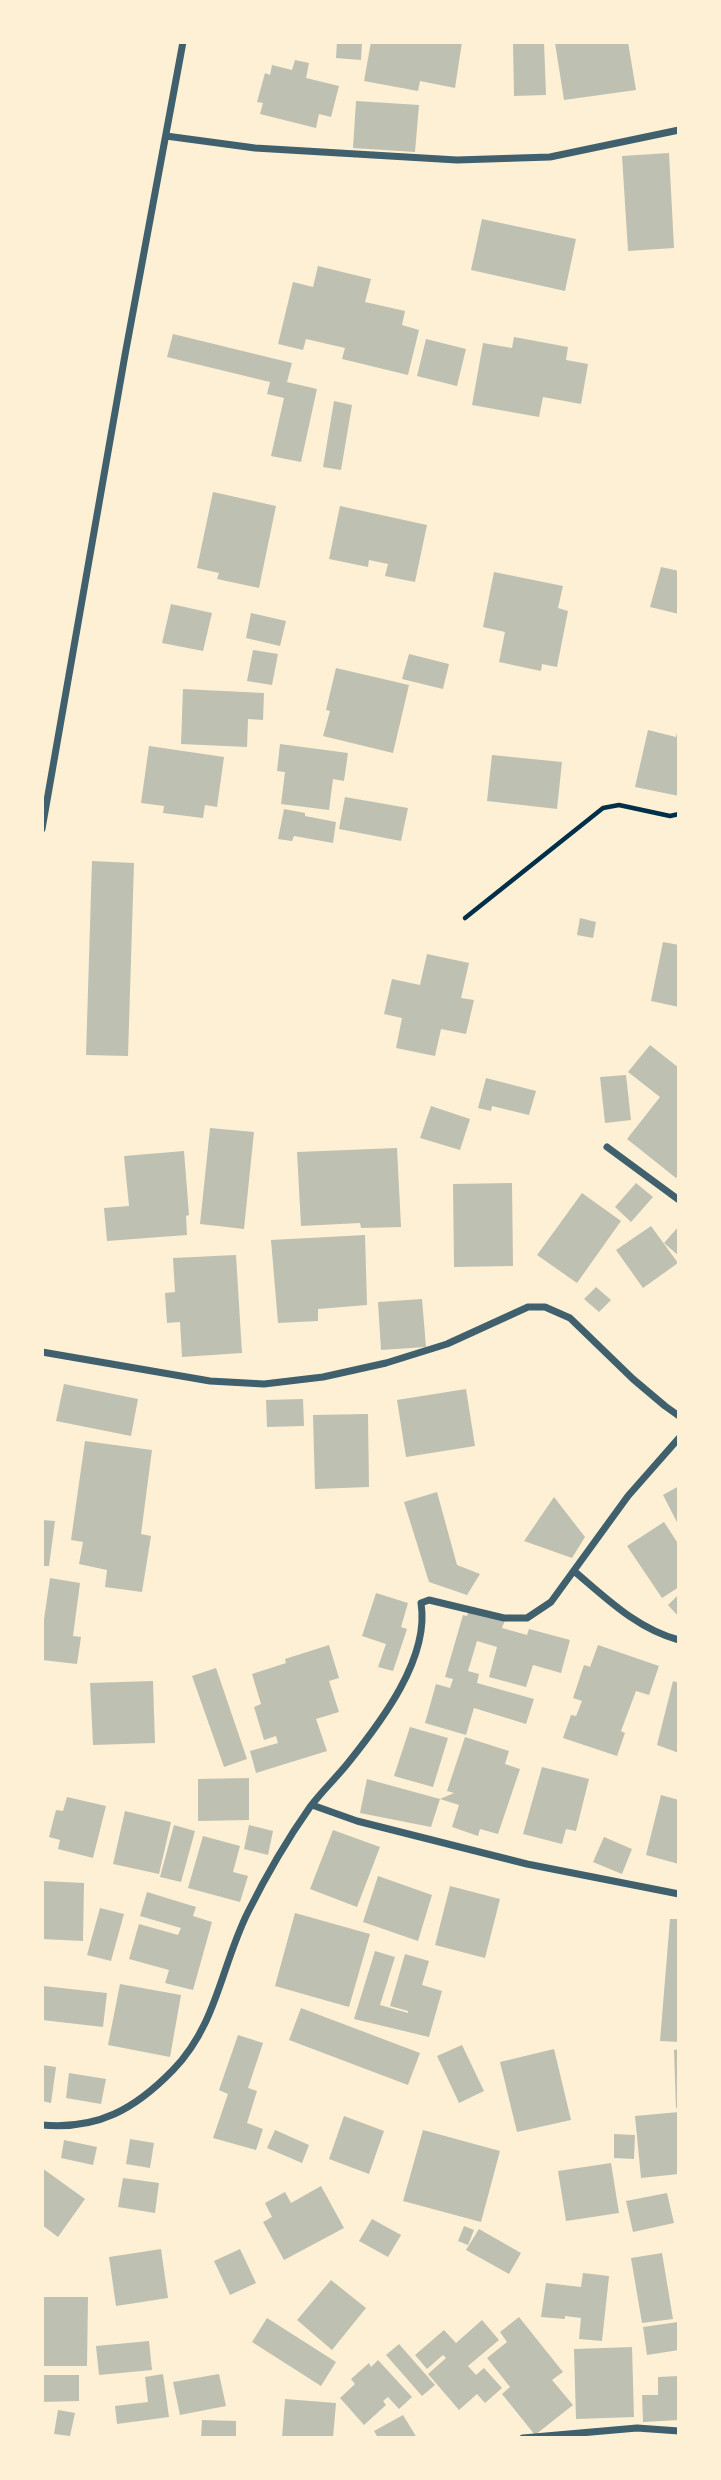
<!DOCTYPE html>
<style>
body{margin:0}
#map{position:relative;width:721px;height:2480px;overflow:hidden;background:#fdf0d5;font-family:Mulish,sans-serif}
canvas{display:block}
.frame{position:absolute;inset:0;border:44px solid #fdf0d5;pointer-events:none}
</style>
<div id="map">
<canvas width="721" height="2480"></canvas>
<div class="frame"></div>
</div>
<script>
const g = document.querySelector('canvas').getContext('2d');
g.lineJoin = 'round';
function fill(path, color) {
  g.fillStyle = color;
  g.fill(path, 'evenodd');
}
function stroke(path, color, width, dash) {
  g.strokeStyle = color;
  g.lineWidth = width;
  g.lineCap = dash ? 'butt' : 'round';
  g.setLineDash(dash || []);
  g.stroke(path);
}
fill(new Path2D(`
 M337,42H362L361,60L336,58Z
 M371,42H462L455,88L420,81L418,91L364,81Z
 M513,42H544L546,95L514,96Z
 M628,42L636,90L564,100L555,43Z
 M295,60L309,63L306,78L339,86L331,117L319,114L316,128L260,114L263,103L257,102L265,73L270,75L272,65L292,70Z
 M356,101L419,105L415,152L353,148Z
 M669,153L674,248L628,251L622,156Z
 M482,219L576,239L565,291L471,270Z
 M318,266L371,279L365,302L405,311L402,325L419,330L408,375L342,359L345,348L306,339L303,350L278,344L293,282L313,287Z
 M173,334L292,363L287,382L317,389L301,462L271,456L284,398L267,394L270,382L167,357Z
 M514,337L568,347L566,360L588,364L581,404L543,397L539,417L472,405L483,343L512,348Z
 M426,339L466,349L457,386L417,376Z
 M334,401L352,405L341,470L323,467Z
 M213,492L276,506L259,588L217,579L219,573L197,568Z
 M340,506L427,525L415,582L385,576L388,564L369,560L368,567L329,559Z
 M661,567L679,571V614L650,607Z
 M494,572L563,586L558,608L568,611L557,667L542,664L541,671L499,662L505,632L483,627Z
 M171,604L212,613L203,651L162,643Z
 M251,613L286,621L280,646L246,638Z
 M253,650L278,654L272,685L247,681Z
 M409,654L449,664L443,689L402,679Z
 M336,668L409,685L393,753L323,736L330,711L326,710Z
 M183,689L264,693L263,720L248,719L247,747L181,744Z
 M678,727L679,796L635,787L648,730L676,737Z
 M280,744L348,753L344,781L333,779L329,810L281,804L285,772L277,771Z
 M149,746L224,757L217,807L205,805L203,818L163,813L164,806L141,803Z
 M492,755L562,762L557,809L487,801Z
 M345,797L408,808L401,841L339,829Z
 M284,809L305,813V816L336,822L333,843L294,836L292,841L278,839Z
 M92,861L134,863L128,1056L86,1055Z
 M580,918L596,922L593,938L577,935Z
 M663,942L679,945V1007L651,1001Z
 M427,954L469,963L461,998L474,1000L466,1034L441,1029L435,1056L396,1048L402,1018L384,1014L392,979L420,985Z
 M650,1045L679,1068V1175L676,1178L627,1139L660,1097L628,1072Z
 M626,1075L631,1120L605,1123L600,1077Z
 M486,1078L536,1091L529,1115L492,1106L491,1111L478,1108Z
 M431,1106L470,1119L460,1150L420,1138Z
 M210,1128L254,1132L244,1229L200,1224Z
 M397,1148L401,1227L361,1228L360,1223L301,1226L297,1152Z
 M184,1151L189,1215L186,1216L187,1235L107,1241L104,1208L129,1206L124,1156Z
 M512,1183L513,1266L454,1267L453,1184Z
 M636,1183L653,1197L631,1222L615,1207Z
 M582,1193L621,1221L577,1283L537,1255Z
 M651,1226L678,1263L643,1288L616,1250Z
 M679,1226V1256L664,1243Z
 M365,1235L367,1305L318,1309V1321L278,1323L271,1240Z
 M236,1255L242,1353L182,1357L180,1322L167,1323L165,1293L175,1292L173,1258Z
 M596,1287L611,1300L599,1312L584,1299Z
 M422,1299L426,1347L381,1350L378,1302Z
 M64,1384L138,1399L131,1436L56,1421Z
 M466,1389L475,1446L406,1457L397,1400Z
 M303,1399L304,1426L267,1427L266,1400Z
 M368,1414L369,1487L315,1489L313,1415Z
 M85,1441L152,1450L141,1534L151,1536L142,1592L105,1587L107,1570L79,1564L83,1542L71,1540Z
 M679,1486V1526L663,1495Z
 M437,1492L457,1565L480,1574L467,1595L429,1582L404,1502Z
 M554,1497L585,1537L572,1558L524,1541Z
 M42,1520L55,1521L49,1566H42Z
 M664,1522L679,1545V1587L662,1598L627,1546Z
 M50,1578L80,1583L73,1636L81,1637L77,1664L42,1660V1633Z
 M376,1593L408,1603L401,1627L407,1629L393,1671L378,1667L386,1644L362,1636Z
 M679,1594V1617L668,1605Z
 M469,1610L505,1620L502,1628L527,1635L529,1629L570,1640L561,1673L533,1665L526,1687L489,1677L497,1647L477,1641L468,1671L479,1674L477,1683L534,1699L526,1724L474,1708L466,1735L425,1723L436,1684L450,1688L453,1679L445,1677L463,1615L467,1616Z
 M329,1645L339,1678L329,1681L339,1712L316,1719L327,1751L256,1773L250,1751L278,1743L276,1736L264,1740L254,1707L261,1704L252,1674L286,1663L285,1659Z
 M598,1645L659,1666L649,1695L636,1691L621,1731L625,1733L617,1756L563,1738L571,1715L576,1716L582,1701L573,1698L584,1665L590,1667Z
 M216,1668L247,1759L224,1767L192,1676Z
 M153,1681L155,1743L93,1745L90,1683Z
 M673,1681L679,1683V1753L657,1745Z
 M410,1727L448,1738L433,1787L394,1776Z
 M465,1737L509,1751L505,1764L520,1769L498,1834L480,1829L478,1836L452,1827L459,1805L440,1799L454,1793L447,1791Z
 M542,1767L589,1779L576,1831L566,1829L562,1844L523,1834Z
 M249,1778V1820L198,1821V1779Z
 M367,1779L440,1799L431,1827L360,1813Z
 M661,1795L679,1800V1864L646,1855Z
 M67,1797L106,1806L93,1858L58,1849L60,1840L49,1837L56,1810L63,1811Z
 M125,1811L171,1822L159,1874L113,1864Z
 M174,1825L195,1831L181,1882L160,1877Z
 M249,1825L273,1831L268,1855L244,1849Z
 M333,1830L380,1847L357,1907L310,1889Z
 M203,1836L240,1846L233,1872L248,1876L240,1902L188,1888Z
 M604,1837L632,1849L622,1874L593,1862Z
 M378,1876L432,1895L418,1941L363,1922Z
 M42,1881L84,1883L83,1941L42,1939Z
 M450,1886L500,1899L485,1958L435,1945Z
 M147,1892L196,1907L193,1916L212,1922L193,1990L165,1983L169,1970L129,1959L139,1924L178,1935L181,1928L140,1916Z
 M100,1908L124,1914L111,1961L87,1955Z
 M295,1913L370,1934L349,2007L275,1986Z
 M670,1919H679V2042L660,2041Z
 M375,1951L395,1957L380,2005L408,2013V2011L390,2006L405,1954L429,1961L422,1985L442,1991L429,2037L354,2019Z
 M120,1984L181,1995L170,2057L108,2045Z
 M43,1986L107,1993L103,2027L42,2020Z
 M301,2008L420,2053L408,2085L289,2040Z
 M238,2035L263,2043L248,2088L257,2091L247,2123L263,2129L256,2150L213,2138L228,2094L219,2090Z
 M462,2045L484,2091L459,2103L437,2056Z
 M554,2049L571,2120L517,2132L500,2062Z
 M679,2049V2108H676L674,2050Z
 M42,2065L56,2067L51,2103L42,2101Z
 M69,2073L106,2079L101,2104L66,2098Z
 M679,2112V2174L641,2178L635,2116Z
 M344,2116L384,2131L369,2174L329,2159Z
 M275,2130L309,2145L302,2163L267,2148Z
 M423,2130L500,2151L481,2222L403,2201Z
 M614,2134L635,2135L634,2159L614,2158Z
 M130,2139L154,2143L150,2168L126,2164Z
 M64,2140L97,2147L93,2165L61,2158Z
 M611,2163L619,2213L566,2221L558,2171Z
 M42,2168L85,2199L58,2237L42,2225Z
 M123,2178L159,2183L155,2213L118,2207Z
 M321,2186L344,2228L284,2260L263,2222L272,2217L265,2203L285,2192L291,2203Z
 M667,2193L674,2223L633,2232L626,2201Z
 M372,2219L401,2235L388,2257L359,2241Z
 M464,2226L474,2230L468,2245L458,2241Z
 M479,2229L521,2253L509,2274L466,2250Z
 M161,2249L168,2298L116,2306L109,2257Z
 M240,2249L256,2283L230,2295L214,2261Z
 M662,2253L673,2319L642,2323L631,2258Z
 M583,2273L609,2276L602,2341L579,2339L581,2318L565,2316V2319L541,2317L546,2283L581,2287Z
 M331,2280L366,2308L332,2350L297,2320Z
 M42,2297H88L87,2366H42Z
 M519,2317L563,2372L552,2380L573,2405L535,2435L502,2394L510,2387L487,2358L507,2342L500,2332Z
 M267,2318L336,2362L321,2386L252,2342Z
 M482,2320L499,2340L468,2366L476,2375L484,2368L502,2388L485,2403L477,2394L459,2410L428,2374L446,2358L443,2355L427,2369L415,2355L444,2330L456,2343Z
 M678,2322L679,2350L647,2355L643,2327Z
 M149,2341L152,2370L99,2375L96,2346Z
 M399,2344L435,2385L422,2396L386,2355Z
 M632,2347L634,2417L576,2419L574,2349Z
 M378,2360L412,2397L399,2409L388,2397L383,2401L386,2405L364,2425L340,2398L355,2384L351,2379L369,2363L371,2367Z
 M163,2374L169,2417L117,2424L115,2406L148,2402L145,2377Z
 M219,2374L226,2406L180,2415L173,2382Z
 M42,2375H79V2401L42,2402Z
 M679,2376V2420L643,2422L642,2395H658V2377Z
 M285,2399L336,2403L333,2438H282Z
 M58,2410L75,2413L70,2436L54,2434Z
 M403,2415L417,2438H378L374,2431Z
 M202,2420L236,2421V2438H201Z`), '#bec0b2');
stroke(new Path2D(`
 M465,918L603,808L619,805L670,816L679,814`), '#003049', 4.5);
stroke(new Path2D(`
 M166,136L255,148L457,160L550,157L679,130
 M42,829L125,355L183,42
 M607,1147L679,1200
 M42,1352L210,1381L264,1384L323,1377L386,1363L447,1344L528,1307H545L570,1318L633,1379L665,1406L679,1416
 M574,1571C606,1598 637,1629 679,1640
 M312,1805L357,1821L527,1864L679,1894
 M42,2125C98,2130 135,2109 173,2070C217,2025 221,1966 248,1912C266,1876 286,1841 310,1807C321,1792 336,1778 348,1763C381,1722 430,1658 421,1603L429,1600L504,1618H527L551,1602L628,1496L679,1438
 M523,2438L637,2428L679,2431`), '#3f606c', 7);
</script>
